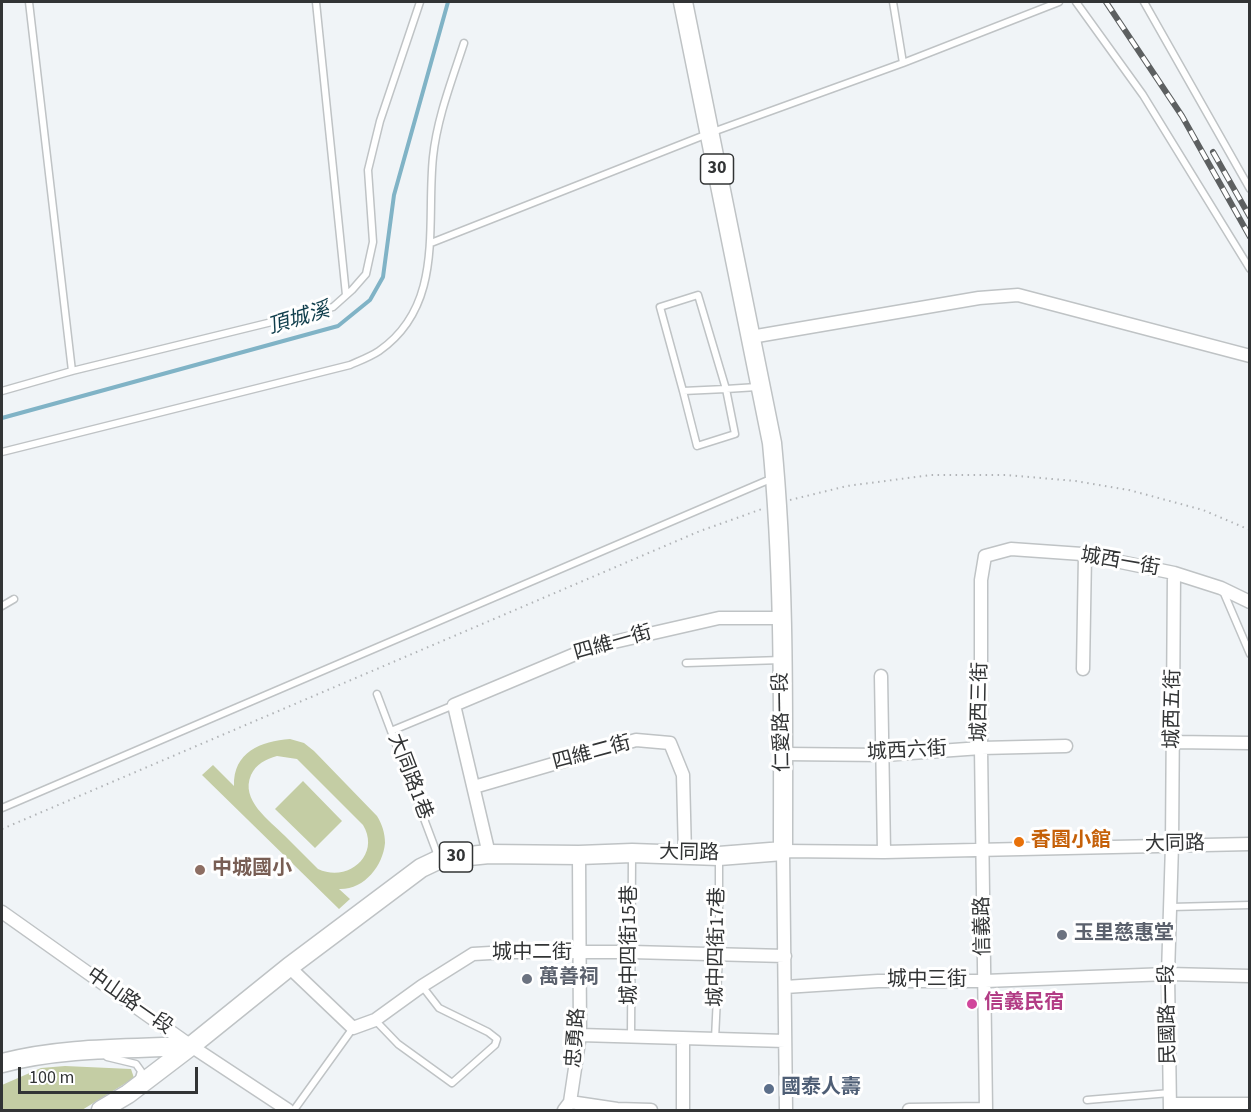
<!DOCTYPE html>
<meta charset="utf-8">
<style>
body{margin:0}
#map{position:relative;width:1251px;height:1112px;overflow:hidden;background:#f0f4f7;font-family:"Source Sans 3",sans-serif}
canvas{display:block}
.frame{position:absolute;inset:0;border:3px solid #323435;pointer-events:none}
.scale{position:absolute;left:18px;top:1067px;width:180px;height:27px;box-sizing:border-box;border:3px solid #323435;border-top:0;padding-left:8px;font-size:18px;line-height:21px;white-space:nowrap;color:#323435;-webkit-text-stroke:4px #fff;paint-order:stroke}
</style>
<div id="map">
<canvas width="1251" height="1112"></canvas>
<div class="frame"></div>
<div class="scale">100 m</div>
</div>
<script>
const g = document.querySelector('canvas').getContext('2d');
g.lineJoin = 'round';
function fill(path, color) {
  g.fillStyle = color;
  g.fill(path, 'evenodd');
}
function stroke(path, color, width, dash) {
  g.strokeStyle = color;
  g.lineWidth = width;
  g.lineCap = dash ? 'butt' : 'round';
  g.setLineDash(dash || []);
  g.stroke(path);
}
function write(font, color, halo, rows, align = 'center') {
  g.font = font + ' "Source Sans 3","Noto Sans TC",sans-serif';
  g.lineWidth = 6;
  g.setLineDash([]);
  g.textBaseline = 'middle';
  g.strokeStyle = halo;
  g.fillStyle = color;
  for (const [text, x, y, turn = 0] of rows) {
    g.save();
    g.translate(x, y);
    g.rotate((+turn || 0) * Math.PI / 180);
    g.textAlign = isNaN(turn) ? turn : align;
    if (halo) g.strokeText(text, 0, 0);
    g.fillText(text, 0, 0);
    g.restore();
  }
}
fill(new Path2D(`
 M290,739L304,743L314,751L377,816C382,824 385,833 385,843C383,866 364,890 339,889L350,899L339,909L202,775L213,765L234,786C233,752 261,741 290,739ZM277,756L297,759L363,825C381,855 348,883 318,869C307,858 296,847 285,836C269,820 240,800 251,775C256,764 266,759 277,756Z
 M303,781L342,821L315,848L275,809Z
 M65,1066L131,1069L134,1078L82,1110H2V1085L41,1068Z`), '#c4cda4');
stroke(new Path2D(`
 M2,418L338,326L370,300L383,277L394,195L448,2`), '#80b3c6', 4);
const service = new Path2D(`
 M29,2L72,371
 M316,2L346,295
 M1076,2L1143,95L1250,269
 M1144,2L1250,189
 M903,63L1059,2
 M431,243L710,133L903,63L893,2
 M2,391L72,371L333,307L352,290L366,274L373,242L368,170L380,121L420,2
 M683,391L697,446L735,434L726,389L683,391L660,307L698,295L726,389L757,387
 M2,452L350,365C359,361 370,357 379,351C445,305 426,225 433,157C437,118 452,80 464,43
 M1223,591L1250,654
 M2,606L14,599
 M686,663L782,660
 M377,694L438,856
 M391,731L454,705
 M2,808L773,478
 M1171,907L1250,905
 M375,1020L398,1044L452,1083L495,1045L497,1039L488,1032L439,1008L422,986
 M631,1037L632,856
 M715,1039L719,954V859
 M107,1057L136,1064L141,1071L139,1078
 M1087,1100L1170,1093
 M294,1110L353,1028`);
const minor = new Path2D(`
 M751,337L979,298L1018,295L1250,356
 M1083,669L1085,555
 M881,676L884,852
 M1173,742L1250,743
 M784,754L883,755L981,748L1066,746
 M474,787L636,740L670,743L683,775L685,855
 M489,854L454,705L592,647L719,618H780
 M2,912L191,1046L288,1110
 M289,967L353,1028L375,1020L422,986L473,954L508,952H631L785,956
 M785,987L878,981H985L1168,974L1250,976
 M580,1035L785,1041
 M683,1039V1110
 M570,1102L617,1109L651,1110
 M1170,1104H1250
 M564,1110L570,1102L580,1035L579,855
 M786,1110L783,851L884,852L1250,844
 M909,1110L986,1109
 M986,1110L981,748V580L985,556L1011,549L1082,554L1174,573L1221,588L1250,602
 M1170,1110L1168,974L1172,845L1174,573`);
const primary = new Path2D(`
 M2,1063C63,1047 128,1049 191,1046
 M101,1110L128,1094L191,1046L289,967L421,868L440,859L489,854L579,855L632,853L719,856L783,851C783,715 785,578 772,443L683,2`);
stroke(service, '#bfc3c5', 9);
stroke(minor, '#bfc3c5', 15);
stroke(primary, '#bfc3c5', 21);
stroke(new Path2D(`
 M790,500L847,486L931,475H1006L1076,481L1129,490L1203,510L1250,530
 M2,829L700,531L762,509`), '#b1b4b7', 2, [1.5, 4.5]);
stroke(service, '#fff', 6);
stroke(minor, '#fff', 12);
stroke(primary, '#fff', 18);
const rail = new Path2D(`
 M1106,2L1182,116L1250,237
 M1213,152L1250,217`);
stroke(rail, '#5d6061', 6);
stroke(rail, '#fff', 4, [11]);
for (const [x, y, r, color] of [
 [1019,842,6,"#e8710a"],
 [200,870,6,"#8d6e63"],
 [1062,935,6,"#6b7280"],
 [527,979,6,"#6b7280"],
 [972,1004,6,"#d1479c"],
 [769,1089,6,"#5c6f8a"]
]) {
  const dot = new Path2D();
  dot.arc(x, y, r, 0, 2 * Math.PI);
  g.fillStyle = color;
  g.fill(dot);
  stroke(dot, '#fff', 2);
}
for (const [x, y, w] of [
 [717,169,33],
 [456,857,33]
]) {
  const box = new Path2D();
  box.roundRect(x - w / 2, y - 15, w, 30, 4.5);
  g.fillStyle = '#fff';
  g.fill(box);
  stroke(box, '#323435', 1.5);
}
write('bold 18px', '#323435', null, [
 ["30",717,169],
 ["30",456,857]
]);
write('20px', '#323435', '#fff', [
 ["城西一街",1120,563,10],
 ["四維一街",613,644,-16],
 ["城西三街",981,702,-89],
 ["城西五街",1174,709,-89],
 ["仁愛路一段",783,722,-91],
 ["城西六街",907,752,-3],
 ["四維二街",592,754,-15],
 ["大同路1巷",409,777,69],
 ["大同路",1175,845,-1],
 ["大同路",689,854,1],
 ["信義路",984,926,-91],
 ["城中四街15巷",631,945,-90],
 ["城中四街17巷",718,947,-89],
 ["城中二街",532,954],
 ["城中三街",927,981],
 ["中山路一段",129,1002,35],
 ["民國路一段",1169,1014,-91],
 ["忠勇路",577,1038,-86]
]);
write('bold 20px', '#c56008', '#fff', [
 ["香園小館",1031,842]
], 'left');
write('bold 20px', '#785e54', '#fff', [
 ["中城國小",212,870]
], 'left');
write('bold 20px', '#5b616d', '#fff', [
 ["玉里慈惠堂",1074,935],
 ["萬善祠",539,979]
], 'left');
write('bold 20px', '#b23c85', '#fff', [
 ["信義民宿",984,1004]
], 'left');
write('bold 20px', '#4e5e75', '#fff', [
 ["國泰人壽",781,1089]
], 'left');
write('italic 21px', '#103e4c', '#fff', [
 ["頂城溪",299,320,-17]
]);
</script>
